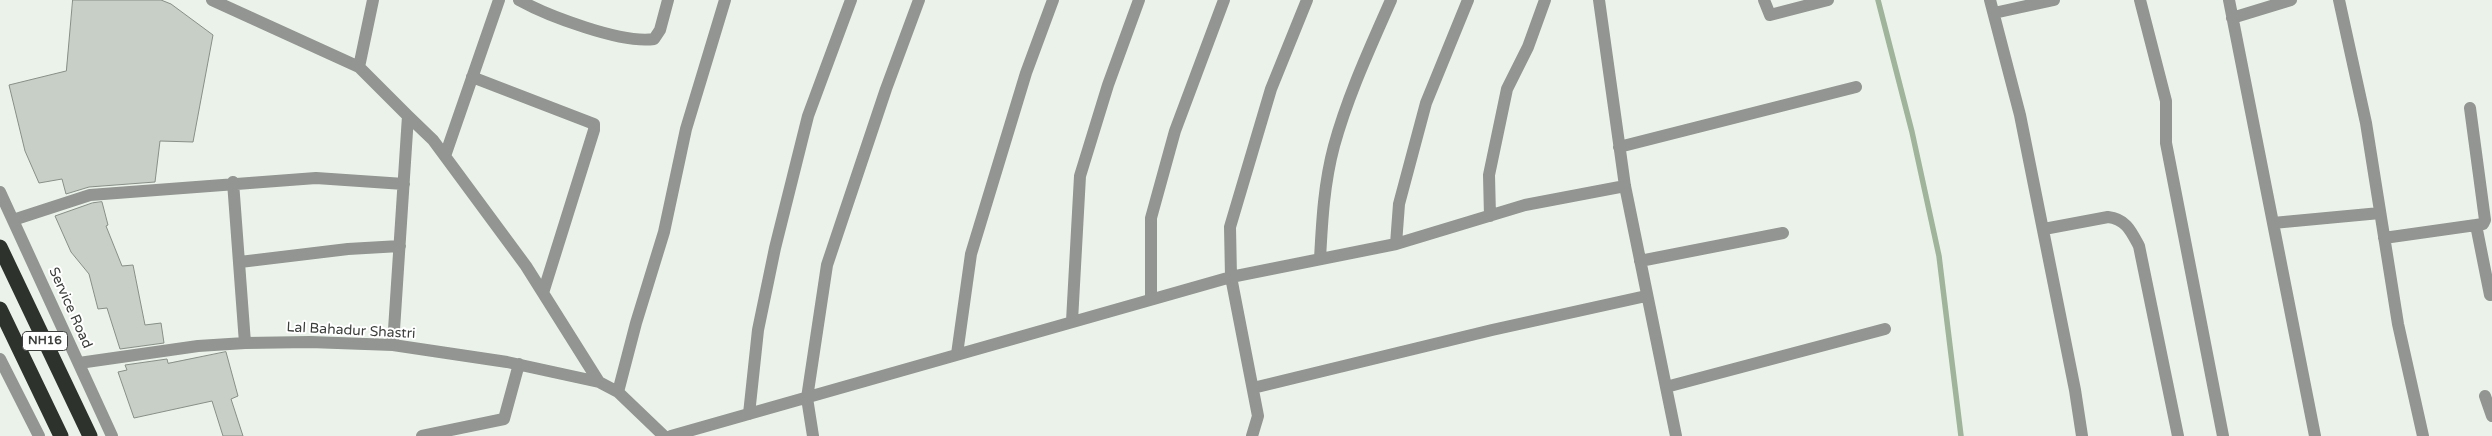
<!DOCTYPE html>
<style>
body{margin:0}
canvas{display:block;background:#eaf2e9}
</style>
<canvas width="2492" height="436"></canvas>
<script>
const g = document.querySelector('canvas').getContext('2d');
g.lineJoin = 'round';
function stroke(path, color, width, dash) {
  g.strokeStyle = color;
  g.lineWidth = width;
  g.lineCap = dash ? 'butt' : 'round';
  g.setLineDash(dash || []);
  g.stroke(path);
}
function fill(path, color) {
  g.fillStyle = color;
  g.fill(path, 'evenodd');
}
function write(font, color, halo, rows, align = 'center') {
  g.font = font + ' "Varela Round",sans-serif';
  g.lineWidth = 4;
  g.setLineDash([]);
  g.textBaseline = 'middle';
  g.strokeStyle = halo;
  g.fillStyle = color;
  for (const [text, x, y, turn = 0] of rows) {
    g.save();
    g.translate(x, y);
    g.rotate((+turn || 0) * Math.PI / 180);
    g.textAlign = isNaN(turn) ? turn : align;
    if (halo) g.strokeText(text, 0, 0);
    g.fillText(text, 0, 0);
    g.restore();
  }
}
stroke(new Path2D(`
 M1878,0L1912,132L1939,256L1961,436`), '#9fb49a', 5.5);
const building = new Path2D(`
 M73,0H161L171,4L213,35L193,142L160,141L155,182L89,187L66,194L62,179L39,183L25,151L9,85L66,71Z
 M102,202L108,225L106,226L122,266L133,265L145,325L161,323L164,343L120,349L107,308L98,309L89,274L71,252L55,216L92,203Z
 M226,352L238,396L231,399L243,436H223L212,401L134,418L118,372L127,370L125,365L167,359L168,363Z`);
fill(building, '#c8cfc6');
stroke(building, '#878f86', 1);
stroke(new Path2D(`
 M212,0L359,67L408,116L433,140L526,266L599,382
 M519,0C548,16 622,44 654,39L660,30L668,0
 M1599,0L1625,186L1676,436
 M1764,0L1770,15L1828,0
 M1990,0L2020,115L2075,390L2082,436
 M2140,0L2166,101V143L2223,436
 M2229,0L2315,436
 M2339,0L2366,123L2398,324L2423,436
 M1994,13L2054,0
 M2232,18L2291,0
 M359,67L373,0
 M472,77L594,124V130L543,293
 M1619,147L1856,87
 M445,156L499,0
 M233,182L245,343
 M0,192L112,436
 M1490,216L1489,175L1507,89L1528,47L1545,0
 M13,220L90,195L316,178L404,184
 M2273,223L2380,213
 M2476,225L2490,295
 M2044,229L2108,217C2126,219 2131,231 2139,246L2178,436
 M2384,238L2483,224L2485,220L2470,108
 M1396,244L1399,204L1426,103L1468,0
 M1320,259C1322,221 1324,183 1334,146C1348,95 1370,48 1391,0
 M1640,261L1783,233
 M240,262L348,249L400,246
 M1151,299V218L1175,131L1224,0
 M1072,321L1080,176L1108,85L1139,0
 M393,345L408,116
 M957,354L971,254L1026,73L1053,0
 M0,359L39,436
 M79,363L198,346L245,343L310,342L393,345L507,362L599,382L618,392L664,436
 M1666,387L1885,329
 M1253,388L1492,330L1646,296
 M618,392L636,323L664,232L686,129L725,0
 M2485,396L2492,416
 M749,414L758,330L775,248L808,116L851,0
 M422,436L504,419L519,364
 M671,436L1231,277L1396,244L1525,205L1625,186
 M813,436L807,398L827,265L886,89L919,0
 M1252,436L1258,416L1231,277L1230,227L1271,89L1307,0`), '#929591', 12);
stroke(new Path2D(`
 M0,247L90,436
 M0,309L61,436`), '#2d332c', 15);
for (const [x, y, w] of [
 [45,341,45]
]) {
  const box = new Path2D();
  box.roundRect(x - w / 2, y - 9.5, w, 19, 4);
  g.fillStyle = '#fff';
  g.fill(box);
  stroke(box, '#3b3e3a', 1);
}
write('bold 12px', '#3b3e3a', null, [
 ["NH16",45,341]
]);
write('14px', '#3b3e3a', '#fff', [
 ["Service Road",70,308,66],
 ["Lal Bahadur Shastri",351,331,3]
]);
</script>
